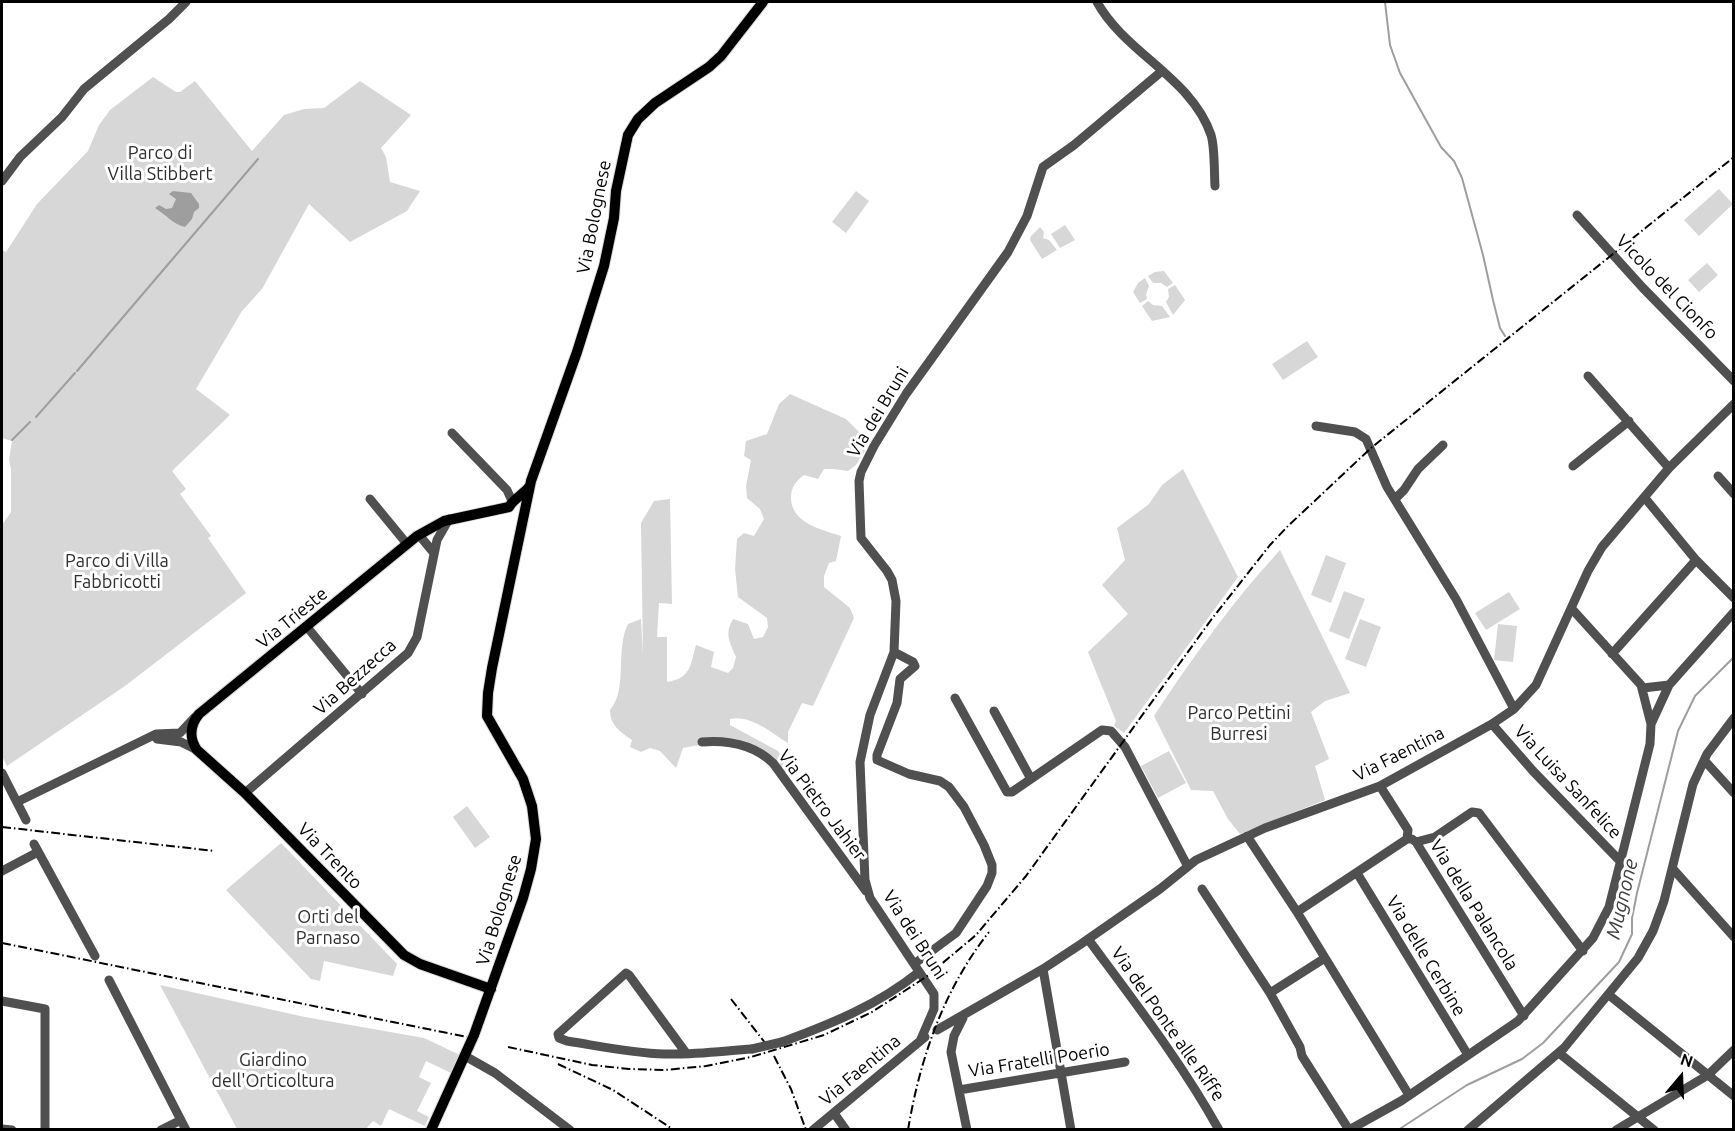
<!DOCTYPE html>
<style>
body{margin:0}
#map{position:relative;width:1735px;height:1131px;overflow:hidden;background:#fff;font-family:Ubuntu,sans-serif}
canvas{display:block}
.frame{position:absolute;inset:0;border:3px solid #000;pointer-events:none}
.north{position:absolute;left:1651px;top:1047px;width:60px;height:60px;-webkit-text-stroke:4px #fff;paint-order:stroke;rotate:19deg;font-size:16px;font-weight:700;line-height:24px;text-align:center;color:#000}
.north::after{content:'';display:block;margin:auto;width:21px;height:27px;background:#000;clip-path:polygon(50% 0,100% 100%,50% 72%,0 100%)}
</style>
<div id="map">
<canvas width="1735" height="1131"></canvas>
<div class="frame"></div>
<div class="north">N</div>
</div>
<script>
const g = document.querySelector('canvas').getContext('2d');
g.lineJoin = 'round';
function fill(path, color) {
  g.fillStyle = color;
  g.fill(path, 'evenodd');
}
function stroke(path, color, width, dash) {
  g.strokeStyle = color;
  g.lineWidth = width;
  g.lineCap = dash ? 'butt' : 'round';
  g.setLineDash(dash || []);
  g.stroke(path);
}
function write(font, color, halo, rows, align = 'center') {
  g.font = font + ' Ubuntu,sans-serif';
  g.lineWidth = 6;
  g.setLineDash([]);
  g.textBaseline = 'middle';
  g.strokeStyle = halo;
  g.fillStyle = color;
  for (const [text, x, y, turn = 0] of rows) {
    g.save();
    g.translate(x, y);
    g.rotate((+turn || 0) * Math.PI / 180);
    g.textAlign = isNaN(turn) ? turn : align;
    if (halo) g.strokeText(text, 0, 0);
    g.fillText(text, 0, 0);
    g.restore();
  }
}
fill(new Path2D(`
 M153,77L176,92H180L195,81L252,151L284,115L304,109L324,108L360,81L411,115L381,148L386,157L390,182L420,191L407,211L350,242L309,204L262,289L242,311L196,389L230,415L172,471L186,489L180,494L211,536L208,538L246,593L125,686L7,766L2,756V525L11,512V469L9,459L12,441L2,438V250L6,252L37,204L88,151L99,125L110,110Z
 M1719,189L1733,204L1699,236L1684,220Z
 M856,191L869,201L846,233L832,222Z
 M1065,225L1075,240L1060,248L1051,234Z
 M1040,227L1044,232L1043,238L1049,240L1057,250L1042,259L1030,240L1031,236Z
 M1707,263L1718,275L1699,292L1688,280Z
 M1164,271L1173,283L1167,287L1161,283H1153L1148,276L1155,272Z
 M1145,278L1149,286L1146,294L1147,299L1140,303L1133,292L1138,283Z
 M1175,285L1185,300L1173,315L1166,302L1169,297L1168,289Z
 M1148,301L1153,305L1162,306L1170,317L1152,321L1142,306Z
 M1307,341L1318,357L1283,380L1272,364Z
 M790,394L846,419L859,432L873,438L856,465L848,471L834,469H824L818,479L804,475C796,481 791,487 791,498C791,523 823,530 841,536L836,561L829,563L824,576V587L850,608L854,618L813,706L802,703L788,732V743C772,733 750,714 730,719V725L778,751L790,768L783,773L730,739L683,748L676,768L660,751L650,748L641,752L630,747L632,740C620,732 610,725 610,710C628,690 615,649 628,624L641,619L643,656L641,523L654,501L670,499L672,604L659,603L657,637H667V682C691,678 690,666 696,645L714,652L711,667L728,673L733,668L736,657C730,643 724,634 733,619L748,624L754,639L763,637L768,627L767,618L738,597L735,569L737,539L744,533L754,536L764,519L760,509L747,498L746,486L751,460L744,456L746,441L767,434L779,404Z
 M1183,469L1238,577L1124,733L1114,726L1116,721L1088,652L1128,614L1102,585L1125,560L1117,528L1149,504L1162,485Z
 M1280,550L1350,693L1325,701L1311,712L1329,759L1315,766L1325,800L1240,834L1228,819L1213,791L1191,790L1154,716C1192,658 1233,601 1280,550Z
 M1326,555L1346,563L1331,603L1311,595Z
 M1344,591L1365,599L1349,639L1329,631Z
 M1509,592L1520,609L1486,630L1475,613Z
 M1360,619L1381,627L1366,667L1345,659Z
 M1498,624L1517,626L1513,662L1494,660Z
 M1169,751L1186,783L1158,798L1141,766Z
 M467,806L490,837L475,848L453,817Z
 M281,843L397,964L393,976L324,961L320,981L311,979L226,890Z
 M160,985L305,1017L424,1038L460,1055L451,1073L426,1061L419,1077L431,1083L417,1111L429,1117L425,1126L389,1109L381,1126L373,1121L366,1129H237Z`), '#d7d7d7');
fill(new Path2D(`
 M173,191L191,193L199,204V208L194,212L192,219L185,227C174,225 165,214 155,208L159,205L166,209L172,208L176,199L169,194Z`), '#9e9e9e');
stroke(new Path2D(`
 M1385,2L1390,45L1400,73L1441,147L1454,161L1462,178L1483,255L1493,300L1500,328L1505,336
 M77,371L258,159
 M36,417L75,373
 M12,440L30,422
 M1398,1130L1467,1085L1522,1059L1543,1043L1619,962L1632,934V918L1637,893L1678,731L1695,696L1734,657`), '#9e9e9e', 2);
const major = new Path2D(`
 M509,507C513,499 524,494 529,487
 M491,989L420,964L404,955L245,793L197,750C189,738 190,725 199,714L417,536L444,521L509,507
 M474,1035L523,898L531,869L536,839L532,806L523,779L487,716L488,693L492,668L531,481L577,352L604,266L614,218L616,191L628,135L638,119L655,103L709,67L721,56L763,2
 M431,1130L469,1046`);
stroke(major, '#dbdbdb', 12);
stroke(new Path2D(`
 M1097,2C1125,53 1192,78 1211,135C1215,148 1214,171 1215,186
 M2,181L20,157L62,117L84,89L169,19L186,2
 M1577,215L1643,288L1734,381
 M1588,376L1669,468
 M1316,426L1355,432L1366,439L1387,487L1456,599L1514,709
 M452,433L507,490L512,501
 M1573,466L1629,421
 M1718,476L1734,494
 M1396,498L1404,490L1418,469L1443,445
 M1645,498L1696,560L1734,598
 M370,499L407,544
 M419,535L434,553
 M1572,609L1641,685L1651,724
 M307,627L362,694
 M894,652L913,662L915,666L900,679L897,703L877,755V760L909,774L940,781L949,787L964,807L984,845L992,865V873L987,886L956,933L914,964
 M1612,654L1696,560
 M1643,688L1669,685
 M955,698L1007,792H1012L1102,730L1111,731L1125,747L1187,865
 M994,711L1031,779
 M1492,724L1533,771L1620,861
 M157,739L181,742L197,750
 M702,742C729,740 754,745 773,763L866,891
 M1704,760L1734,793
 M2,773L26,820
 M1380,786L1408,830L1407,839
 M245,793L408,653L417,637L437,540L449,519
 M17,802L156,734L180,733L195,717
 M1247,836L1297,912L1409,1095
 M1407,839H1412L1416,842L1524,1016
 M1416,842L1435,837L1472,812L1479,813L1583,951
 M34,844L95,956
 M1673,869L1734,937
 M2,871L38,852
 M1357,873L1468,1055
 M1202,889L1270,993L1300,1047L1302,1056L1349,1130L1401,1101L1518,1021L1593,938L1609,907L1650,744L1651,724L1669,685L1734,612
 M1297,912L1407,839
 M1088,939C1133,1000 1182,1063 1219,1130
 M1043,969L1071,1130
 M109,980L186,1130
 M1270,993L1325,958
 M1609,995L1734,1096
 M2,1001L45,1009V1130
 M963,1018L954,1036L951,1052L967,1130
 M937,1030L1043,969L1081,944L1160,889L1196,860L1265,828L1380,786L1492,724L1514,709L1536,685L1588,571L1602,547L1669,468L1734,404
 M921,1039L934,1009V994L870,898L865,880L860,762L870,715L894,652L896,601L892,580L887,571L861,538L859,481L861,472L874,446L906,394L1008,252L1027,216L1043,167L1074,145L1162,71
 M782,1042C831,1024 878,1005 919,972
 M686,1053L629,975L626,973L558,1034L559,1038L567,1041C599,1046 632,1053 664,1054C693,1055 723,1051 752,1049
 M1559,1053L1654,1130
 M465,1056L495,1073L570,1130
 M959,1090L1125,1062
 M834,1113L846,1130
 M2,1129L12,1130
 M161,1130L181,1120
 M813,1130L925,1037
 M1468,1130L1564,1048L1638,958L1653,931L1664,901L1693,784L1707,754L1734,718
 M1616,1130L1708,1075L1734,1050`), '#505050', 9);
stroke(major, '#000', 10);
stroke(new Path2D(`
 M2,827L215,851
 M2,943L467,1037
 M731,999L766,1044
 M508,1047L592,1065L629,1069L665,1070L706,1066L751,1057L824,1035L872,1012L926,977L976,935L1026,876L1211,620L1270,545L1288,526L1371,448L1734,157
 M774,1056L791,1089L806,1130
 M558,1064L613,1090L674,1130
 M908,1130C920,1058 944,989 989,932`), '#000', 2, [9, 3, 1.5, 3]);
const majorBridge = new Path2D(`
 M469,1046L474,1035`);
stroke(majorBridge, '#dbdbdb', 12, []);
stroke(new Path2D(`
 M752,1049L782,1042`), '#505050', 9);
stroke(majorBridge, '#000', 10);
write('18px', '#2e2e2e', '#fff', [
 ["Parco di",160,153],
 ["Villa Stibbert",160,174],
 ["Parco di Villa",117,561],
 ["Fabbricotti",117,582],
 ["Parco Pettini",1239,713],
 ["Burresi",1239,734],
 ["Orti del",328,917],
 ["Parnaso",328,938],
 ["Giardino",273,1060],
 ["dell'Orticoltura",273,1081]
]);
write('18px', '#000', '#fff', [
 ["Via Bolognese",594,217,-79],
 ["Vicolo del Cionfo",1667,287,46],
 ["Via dei Bruni",878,412,-59],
 ["Via Trieste",292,618,-39],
 ["Via Bezzecca",355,677,-42],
 ["Via Faentina",1399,754,-27],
 ["Via Luisa Sanfelice",1568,782,47],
 ["Via Pietro Jahier",822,805,53],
 ["Via Trento",330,856,46],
 ["Via della Palancola",1474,905,58],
 ["Via Bolognese",499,910,-73],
 ["Via dei Bruni",915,935,57],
 ["Via delle Cerbine",1426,956,59],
 ["Via del Ponte alle Riffe",1168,1024,55],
 ["Via Fratelli Poerio",1039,1060,-9],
 ["Via Faentina",860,1070,-40]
]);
write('italic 20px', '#3f3f3f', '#fff', [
 ["Mugnone",1622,899,-77]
]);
</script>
